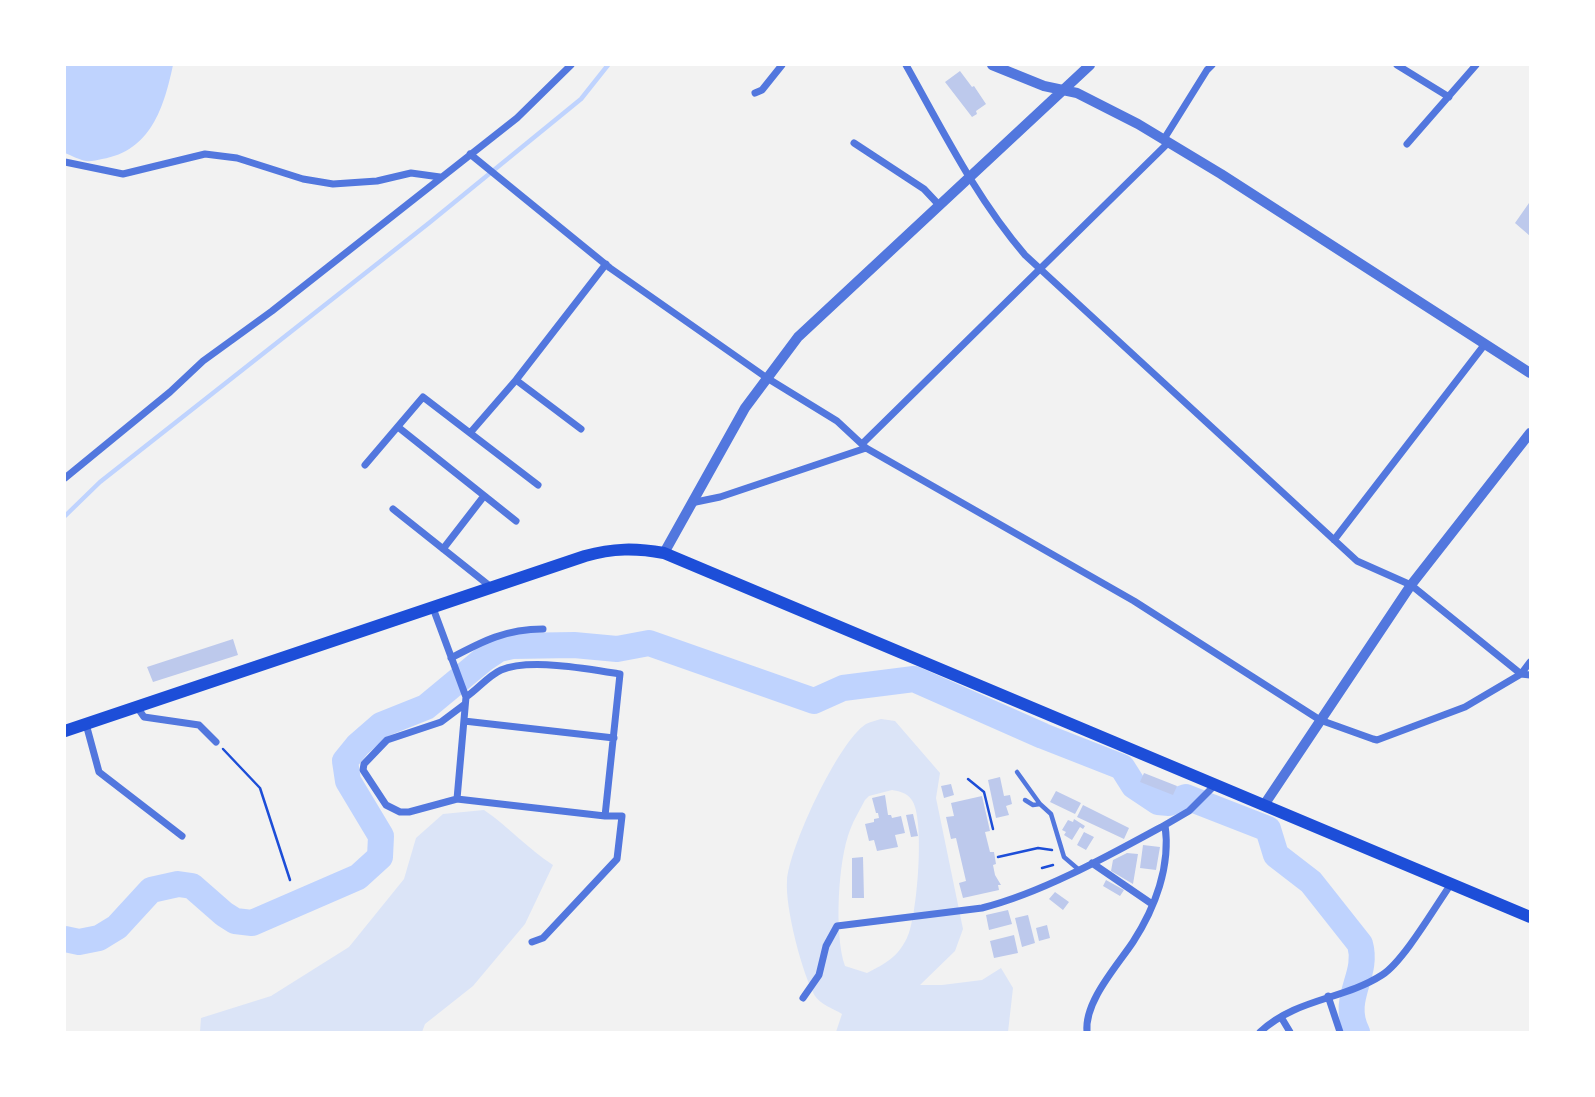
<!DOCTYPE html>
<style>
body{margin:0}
#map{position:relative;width:1595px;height:1097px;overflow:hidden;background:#f2f2f2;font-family:Lora,serif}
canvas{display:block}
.frame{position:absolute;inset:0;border:66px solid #fff;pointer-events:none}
</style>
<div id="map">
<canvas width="1595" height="1097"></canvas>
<div class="frame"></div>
</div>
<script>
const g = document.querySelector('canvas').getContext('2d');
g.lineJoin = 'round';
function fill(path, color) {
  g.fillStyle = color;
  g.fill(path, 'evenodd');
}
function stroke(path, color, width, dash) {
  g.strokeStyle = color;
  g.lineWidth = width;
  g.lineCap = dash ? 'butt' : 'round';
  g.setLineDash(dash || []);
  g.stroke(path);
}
fill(new Path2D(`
 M881,719L895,721L940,773L936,798L963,929L955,951L920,985H942L982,980L1001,968L1013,988L1008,1032H836L842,1014C834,1009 820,1004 815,996C802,974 785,907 787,881C789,848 838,742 866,724C870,722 877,720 881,719ZM892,790C899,791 907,793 911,799C926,815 917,920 907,938C897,958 886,963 867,973L845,966C834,935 838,860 850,830C854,819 860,810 865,800L869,796Z
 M484,810C509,827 528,849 553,865L525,924L473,986L425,1024L422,1032H200L201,1018L271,996L349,947L404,879L416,838L443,814Z`), '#dbe4f7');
fill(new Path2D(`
 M65,65H173C164,107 151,151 102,159C97,160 90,162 86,161C79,160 71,155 65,153Z`), '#bfd3fe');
stroke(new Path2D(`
 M65,516L100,482L429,223L581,99L608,65`), '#bfd3fe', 4.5);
stroke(new Path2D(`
 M65,939L79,942L99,938L117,927L151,890L178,884L192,886L224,914L235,921L252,923L358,877L380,857L381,836L348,781L345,761L358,745L381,725L426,707L484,659L499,649L512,646L574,645L617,649L649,643L814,701L843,688L914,679L1043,736L1122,767L1134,786L1158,802L1169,803L1186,797L1268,829L1276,855L1311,882L1360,944C1369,976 1340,998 1357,1032`), '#bfd3fe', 26);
fill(new Path2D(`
 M960,71L972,87L974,86L986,104L976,111L977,114L972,117L945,82Z
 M1529,203L1530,205V236L1515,223Z
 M233,639L238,655L153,682L147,667Z
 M1144,773L1177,786L1173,795L1140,782Z
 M1000,777L1004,796L1010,795L1012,804L1006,806L1009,815L996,818L988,780Z
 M951,784L954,795L944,798L941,786Z
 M1056,791L1081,803L1075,814L1050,802Z
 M885,795L888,815H891L892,818L901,816L905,833L895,835L898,847L877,851L874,840L869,841L865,824L874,822V819L879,818L878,813H876L872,798Z
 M982,796L990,831L985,832L990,852H994L996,864L993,865L995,875L1001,885H998L999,890L963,898L959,883L966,881L956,838L951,839L946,817L954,816L951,803Z
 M1083,805L1129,828L1124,839L1077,817Z
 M913,814L918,836L911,837L906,815Z
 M1074,819L1085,826L1083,829L1080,827L1072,840L1064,835L1066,832L1062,830L1068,820L1073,822Z
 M1084,832L1094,837L1086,850L1077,845Z
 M1143,845L1160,847L1156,870L1140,868Z
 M1127,853L1138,854L1133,884L1111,871L1113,860Z
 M863,857L864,898H852V858Z
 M1106,880L1124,890L1120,896L1103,886Z
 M1055,892L1069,902L1063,910L1049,899Z
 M1008,910L1012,924L989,930L986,915Z
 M1028,915L1035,943L1022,947L1015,918Z
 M1047,925L1050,938L1039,941L1036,928Z
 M1014,935L1018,953L994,958L990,941Z`), '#bdc9ec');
stroke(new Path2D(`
 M223,749L260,788L290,880
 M968,779L984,792L993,829
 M998,857L1038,848L1052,850
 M1042,868L1053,865`), '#1d4ed8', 2.5);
stroke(new Path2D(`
 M1017,772L1040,804L1051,814L1064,857L1078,869
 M1025,800L1033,805L1040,804`), '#5277de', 4.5);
stroke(new Path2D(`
 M906,65C942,129 976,198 1025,255L1357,561L1411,585L1521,674L1530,675
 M1397,65L1449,97
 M755,93L762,90L782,65
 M1164,139L1207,70L1212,65
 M854,143L924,189L939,205
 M1407,144L1476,65
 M470,154L610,268L767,378L837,421L866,448L1134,601L1320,720L1373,739L1377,740L1465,707L1521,674L1530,662
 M65,162L123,174L205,154L237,158L303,179L333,184L377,181L411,173L440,177
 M516,380L581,429
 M398,427L516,521
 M862,444L1169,142
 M365,465L423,397L470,433
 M65,478L170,392L203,361L272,311L517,118L571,65
 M538,485L470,433L516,380L606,264
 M691,503L720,497L866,448
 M393,509L491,587
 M1334,540L1485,344
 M443,549L484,496
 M433,608L466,697L457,799
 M451,658C483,641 506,629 543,629
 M465,704L441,722L387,740L364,764L363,770L386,805L400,812H409L457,799L605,816L620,674C590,669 529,658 501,670C488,676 478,689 466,697
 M137,707L144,717L199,725L216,742
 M464,721L614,738
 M86,724L99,772L182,836
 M1165,825L1189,811L1215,785
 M1092,863L1152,904
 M532,942L543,938L617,859L622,816H605
 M1328,996L1340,1032
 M803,998L819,975L826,946L837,926L982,908C1042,893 1110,855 1165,825C1171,866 1155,908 1133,942C1117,966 1084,1002 1087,1032
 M1281,1017L1290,1032
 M1260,1032C1297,998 1343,1000 1382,975C1403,962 1435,907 1451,884`), '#5277de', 7);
stroke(new Path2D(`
 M992,65L1044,86L1077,93L1138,124L1221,174L1530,373
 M664,553L745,408L798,337L1090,65
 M1264,805L1411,585L1530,433`), '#5277de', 10);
stroke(new Path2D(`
 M65,731L585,556C613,548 636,548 664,553L1530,917`), '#1d4ed8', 12);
</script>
